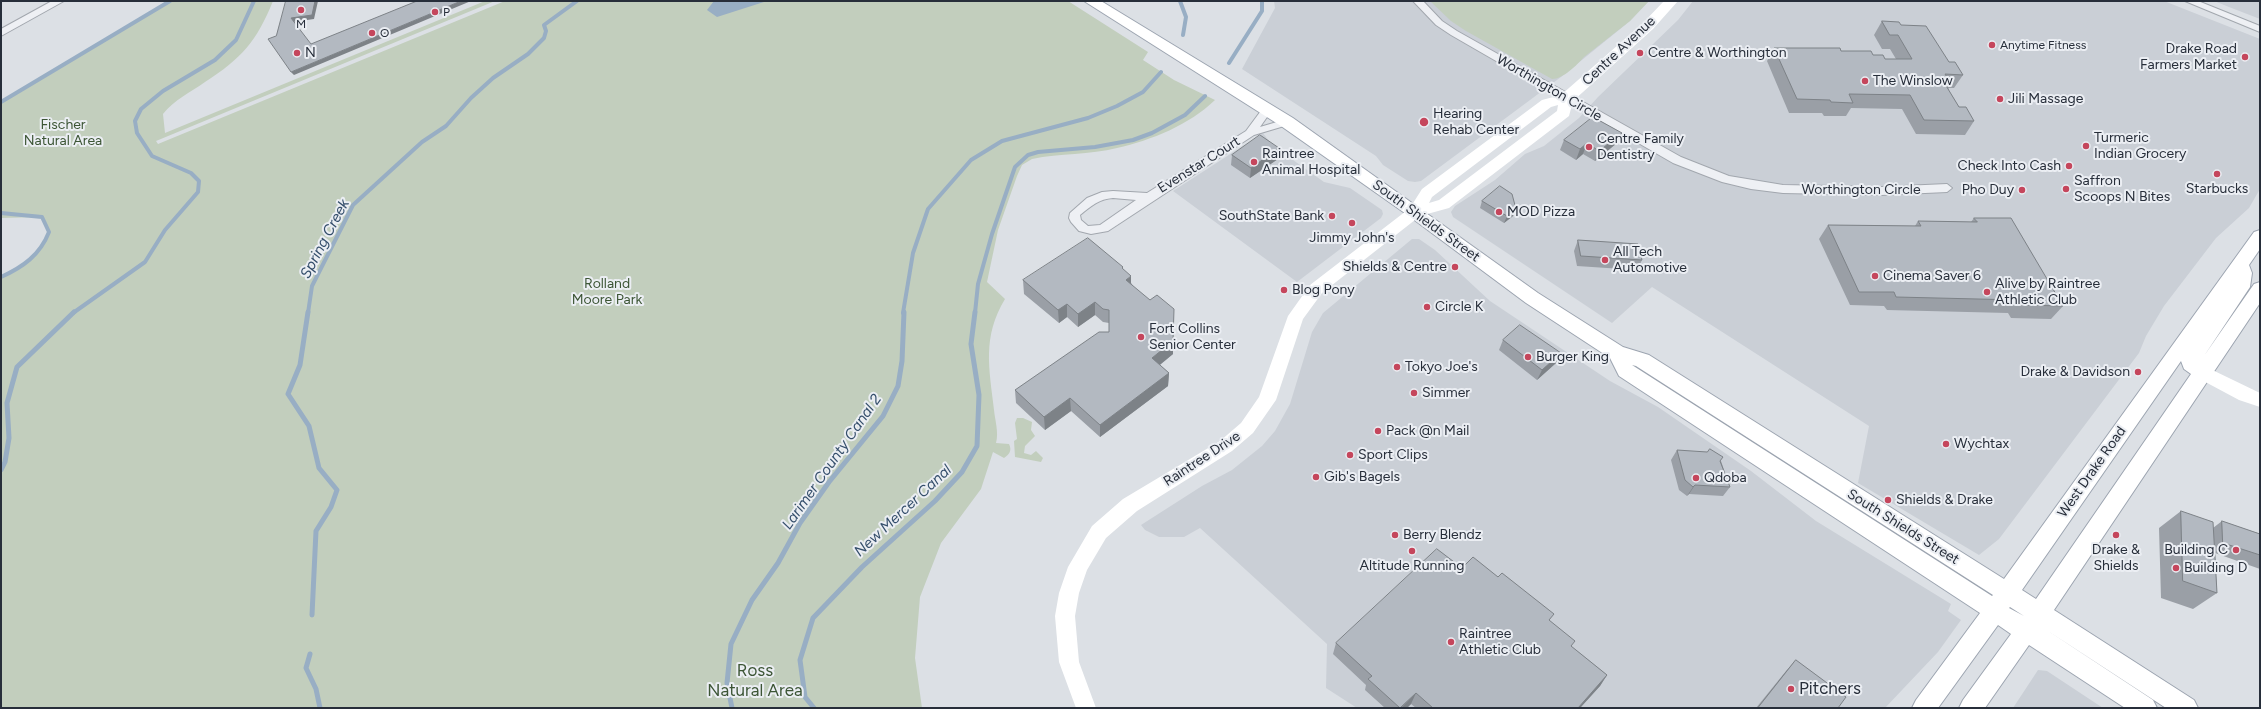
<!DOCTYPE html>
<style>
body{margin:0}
#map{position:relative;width:2261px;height:709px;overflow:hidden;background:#dce0e5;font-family:Figtree,sans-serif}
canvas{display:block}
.frame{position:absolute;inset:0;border:2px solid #272e3a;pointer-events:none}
</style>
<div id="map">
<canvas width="2261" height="709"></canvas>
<div class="frame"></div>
</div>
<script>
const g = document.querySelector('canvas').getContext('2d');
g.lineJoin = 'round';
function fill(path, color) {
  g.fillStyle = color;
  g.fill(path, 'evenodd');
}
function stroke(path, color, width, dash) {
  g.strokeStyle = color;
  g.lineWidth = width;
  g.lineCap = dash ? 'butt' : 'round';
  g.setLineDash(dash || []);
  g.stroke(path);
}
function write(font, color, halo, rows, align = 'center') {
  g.font = font + ' Figtree,sans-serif';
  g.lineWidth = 4;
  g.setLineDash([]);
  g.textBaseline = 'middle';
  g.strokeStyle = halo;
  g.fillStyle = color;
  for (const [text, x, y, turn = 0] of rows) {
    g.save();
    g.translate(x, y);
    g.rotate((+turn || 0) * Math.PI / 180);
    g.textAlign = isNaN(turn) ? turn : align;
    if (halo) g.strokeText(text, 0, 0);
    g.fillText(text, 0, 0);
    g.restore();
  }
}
fill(new Path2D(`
 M1274,1H1649L1630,21L1561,77L1421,181L1415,182L1408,181L1383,165L1376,156L1242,69L1275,8Z
 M1693,1H2164L2260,39V189L2249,208L2216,238L2164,306L2146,336L2139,353L1999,539L1979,555L1858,483L1869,426L1652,287L1612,323L1453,217L1451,212L1455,206L1495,180L1525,154L1544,146L1579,118L1598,97L1678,20Z
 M2214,1H2260V19L2229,7Z
 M1263,133L1272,145L1324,182L1350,188L1382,210L1383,214L1381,218L1297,282L1173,191Z
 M1412,239H1419L1435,250L1490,301L1610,381L1658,407L1751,471L1816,521L1951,604L1948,611L1961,620L1938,652L1885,708H1357L1326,688L1327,644L1200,528L1184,537H1159L1145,530L1141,525L1202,486L1232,470L1262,446L1275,431L1290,404L1312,332L1323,313Z
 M2038,670L2047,671L2103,708H2013Z`), '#cacfd6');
fill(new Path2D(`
 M170,1H273C257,41 241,59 205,82C191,92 174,100 163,114L165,133L485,1H495L156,141L158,144L505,1H1068L1148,52L1143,60L1174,80L1215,100C1189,125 1152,140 1117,148C1090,155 1060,153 1032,159L1022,165L1017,176L998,230L987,282L1005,299C982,337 989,368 994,410C995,420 999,433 996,443L1009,444C1012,450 1010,454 1004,458L993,452L981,489L941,543L920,597L915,658L922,708H1V277C24,267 41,256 49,232L42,217L1,218V102Z
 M1430,1H1649L1630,21L1584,57C1577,65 1563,79 1552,79L1466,31L1451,21Z
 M1017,418H1023L1032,422L1031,430L1035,436L1025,446L1024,453L1031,455L1036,451L1043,458L1041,462L1015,457L1014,441L1017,439L1015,423Z`), '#c2cebd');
fill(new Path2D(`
 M714,1H767L717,17L707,10Z`), '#98aec4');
stroke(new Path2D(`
 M1180,1L1186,17L1183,35
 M1229,63L1262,11V1
 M1,102L170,1
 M1,213L42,217L49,232C40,255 23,267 1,277
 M73,313L145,262L165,230L198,192L199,181L191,173L152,156L137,133L135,121L141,109L163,91L215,60L236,40L254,1
 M308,313L312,286L353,205L422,142L446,126L471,98L493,78L528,54L544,38L546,31L544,25L577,1
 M903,313L913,253L928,209L971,160L1002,141L1088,118L1117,106L1143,92L1161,72
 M975,313L978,284L992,234L1015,167L1028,155L1038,152L1095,147L1133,140L1152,133L1185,115L1205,96`), '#98aec4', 4);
stroke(new Path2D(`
 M308,312L300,365L288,394L309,426L319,468L337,490L331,507L316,531L312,615
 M1,470L5,462L9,438L7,403L17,367L74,312
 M310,654L306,668L316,689L320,708
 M732,708L727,683L731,644L752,600L778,563L800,523L829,482L883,416L898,386L902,361L904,312
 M814,708L805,697L800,660L813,618L862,567L935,501L962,472L977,446L979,395L971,344L975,312`), '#98aec4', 5);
const street = new Path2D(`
 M52,1H64L1,36V29Z
 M1413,1H1423L1442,21L1457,31L1681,157L1729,176L1783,185L1881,187L1947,184L1952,188L1947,192L1881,195L1783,193L1751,189L1722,182L1673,163L1451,35L1436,25Z
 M2185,1H2198L2260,26V32Z
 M1267,107L1272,110L1260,127L1287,119L1292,122L1291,124L1254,135L1108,231L1091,234L1079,231L1071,222L1069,218L1070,213L1087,198L1102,192L1113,191L1147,193L1246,131L1263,108ZM1113,198L1136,200L1100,225L1088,226L1081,220L1080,215C1091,206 1099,199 1113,198Z`);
const primary = new Path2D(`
 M1084,1H1101L1293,118L1538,293L1623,347L1649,355L2004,579L2254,232L2260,230V249L2249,265L2252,273L2250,287L2204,356L2254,284L2260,282V303L2054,610L2194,700L2198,708H2166L2042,627L2153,700L2157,708H2125L2029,645L1985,708H1959L1963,700L2011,634L1998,625L1938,708H1912L1916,700L1980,613L1619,376L1610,358L1526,303L1409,216L1281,126ZM2181,361L2184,369L2191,374L2036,599L2022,590ZM1632,365L1636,366L1993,595L1992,596ZM2010,607L2024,616L2009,608Z`);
stroke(street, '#a2a7ae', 2);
stroke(primary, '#9ca4b0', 2);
fill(street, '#eef0f4');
fill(new Path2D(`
 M1664,1H1678L1653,29L1573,101L1569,116L1449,208L1420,216L1322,293L1303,319L1276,400L1253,433L1232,451L1137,511L1106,538L1087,570L1079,593L1075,616L1079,662L1096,708H1076L1059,662L1055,616L1059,593L1068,567L1092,526L1123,499L1220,441L1241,423L1259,397L1288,316L1310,285L1410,208L1422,189L1542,100L1561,95L1643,23ZM1558,105L1557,111L1439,200L1429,203L1432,197L1551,107Z
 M2202,365L2260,393V407L2239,400L2196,377L2193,372L2196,367Z`), '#fff');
fill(primary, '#fff');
fill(new Path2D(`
 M1882,21L1901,25L1949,62L1963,75L1954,88H1949L1948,89L1959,107L1974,121L1965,135L1916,134L1902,109L1851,108L1846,116H1824L1822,113H1789L1767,61L1774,48L1841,51L1873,55L1885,59H1896L1890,49H1882L1874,35Z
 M1622,133L1617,143L1595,161L1583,154L1576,160L1560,150L1564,140Z
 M1232,155L1278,159L1250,178L1231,165Z
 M1482,201L1516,209L1513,216L1504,223L1480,208Z
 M1974,218L2063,306L2051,319L2011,318L2008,313L1887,310L1884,306L1850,305L1819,239L1828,225L1915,226L1918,221L1971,222Z
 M1578,240L1642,260L1637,270L1577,266L1574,251Z
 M1123,269L1173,354L1160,365L1169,373L1168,386L1100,437L1071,411L1045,430L1016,403L1015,390L1109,332V323L1103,322L1095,315L1078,327L1067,317L1059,323L1024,294L1023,280Z
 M1503,340L1561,353L1556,363L1537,380L1499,350Z
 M1677,450L1721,461L1730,487L1723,496L1689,494L1687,496L1679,490L1671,460Z
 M2181,511L2213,528L2222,521L2260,534V569L2215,553L2217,593L2193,609L2161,598L2159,528Z
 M1462,568L1550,621L1572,647L1607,675L1600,686L1580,708H1416L1411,704L1407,708H1385L1365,690L1366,685L1333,654L1336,643Z
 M1796,660L1838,708H1756L1786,671Z`), '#9a9fa6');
fill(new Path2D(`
 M315,1H318L314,19L293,22L291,18Z
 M461,1H471L294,75L291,72Z
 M1622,133L1617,143L1595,161L1599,151Z
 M1587,143L1583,154L1576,160L1580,149Z
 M1279,148L1278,159L1250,178L1251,168Z
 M1516,209L1513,216L1504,223L1507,216Z
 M1131,276V289L1126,280Z
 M1095,302V315L1078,327V314Z
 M1067,304V317L1059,323L1058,310Z
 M1173,341V354L1152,371V358Z
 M1561,353L1556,363L1537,380L1542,370Z
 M1169,373L1168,386L1100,437V425Z
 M1070,398L1071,411L1045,430L1044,417Z
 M1695,485L1689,494L1687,496L1693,487Z
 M1607,675L1600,686L1580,708H1578Z
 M1416,693L1411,704L1407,708H1401Z`), '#7d8287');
const building = new Path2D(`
 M286,1H315L312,15L291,18L311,44L417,1H461L291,72L268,39L276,36Z
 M1882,21L1899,22L1901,25L1926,26L1949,62H1955L1963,75L1945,74L1951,84H1945L1959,107H1966L1974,121L1924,120L1910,95L1849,94L1853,103L1831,102L1830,100L1797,99L1774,48H1840L1841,51H1871L1873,55H1883L1885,59H1912L1898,35H1890Z
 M1593,117L1622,133L1599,151L1587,143L1580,149L1564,140Z
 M1260,135L1279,148L1251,168L1232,155Z
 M1500,186L1512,194L1516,209L1507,216L1482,201Z
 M1974,218H2011L2063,306L2022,305L2019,300L1896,297L1894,292H1859L1828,225L1921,226L1918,221L1977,222Z
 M1088,238L1123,267L1122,268L1131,276L1126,280L1150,300L1157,295L1174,309L1173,341L1152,358L1169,373L1100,425L1070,398L1044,417L1015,390L1099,332H1109V310L1103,309L1095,302L1078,314L1067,304L1058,310L1023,280Z
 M1578,240L1638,244L1642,260L1581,256Z
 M1520,325L1561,353L1542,370L1503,340Z
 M1710,449L1723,457L1720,461L1730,487L1695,485L1693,487L1685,480L1677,450L1707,452Z
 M2181,511L2213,522L2217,593L2183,581Z
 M2222,521L2260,534V555L2223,543Z
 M1437,549L1462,568L1473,557L1498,577L1502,573L1554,614L1549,620L1575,641L1571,646L1607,675L1578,708H1433L1416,693L1400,708L1368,679L1372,676L1336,643Z
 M1796,660L1846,697L1838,708H1758Z`);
fill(building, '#b3b9c1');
stroke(building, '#7d8287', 1);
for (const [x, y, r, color] of [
 [301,10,4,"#c5465c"],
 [435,12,4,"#c5465c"],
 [372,33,4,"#c5465c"],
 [1992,45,4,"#c5465c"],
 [297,53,4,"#c5465c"],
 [1640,53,4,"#c5465c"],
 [2245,57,4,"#c5465c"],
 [1865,81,4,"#c5465c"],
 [2000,99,4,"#c5465c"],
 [1424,122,5,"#c5465c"],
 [2086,146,4,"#c5465c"],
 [1589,147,4,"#c5465c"],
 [1254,162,4,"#c5465c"],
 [2069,166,4,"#c5465c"],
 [2217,174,4,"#c5465c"],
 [2066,189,4,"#c5465c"],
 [2022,190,4,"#c5465c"],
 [1499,212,4,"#c5465c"],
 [1332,216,4,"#c5465c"],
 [1352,223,4,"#c5465c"],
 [1605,260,4,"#c5465c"],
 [1455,267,4,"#c5465c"],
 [1875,276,4,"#c5465c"],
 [1284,290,4,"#c5465c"],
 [1987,292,4,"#c5465c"],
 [1427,307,4,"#c5465c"],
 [1141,337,4,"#c5465c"],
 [1528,357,4,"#c5465c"],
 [1397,367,4,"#c5465c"],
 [2138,372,4,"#c5465c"],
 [1414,393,4,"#c5465c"],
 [1378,431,4,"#c5465c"],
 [1946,444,4,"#c5465c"],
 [1350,455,4,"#c5465c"],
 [1316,477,4,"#c5465c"],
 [1696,478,4,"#c5465c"],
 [1888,500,4,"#c5465c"],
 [1395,535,4,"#c5465c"],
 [2116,535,4,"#c5465c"],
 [2236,550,4,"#c5465c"],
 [1412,551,4,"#c5465c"],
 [2176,568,4,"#c5465c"],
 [1451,642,4,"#c5465c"],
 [1791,689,4,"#c5465c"]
]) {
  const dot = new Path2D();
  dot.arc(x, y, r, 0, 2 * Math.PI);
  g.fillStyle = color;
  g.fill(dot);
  stroke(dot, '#ebeef3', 1.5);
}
write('12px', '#272e3a', '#ebeef3', [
 ["P",443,12],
 ["M",301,24,"center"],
 ["O",380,33],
 ["Anytime Fitness",2000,45]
], 'left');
write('14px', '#272e3a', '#ebeef3', [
 ["Drake Road",2237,49,"right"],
 ["Farmers Market",2237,65,"right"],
 ["N",305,53],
 ["Centre & Worthington",1648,53],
 ["The Winslow",1873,81],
 ["Jili Massage",2008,99],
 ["Hearing",1433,114],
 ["Rehab Center",1433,130],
 ["Turmeric",2094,138],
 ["Indian Grocery",2094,154],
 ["Centre Family",1597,139],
 ["Dentistry",1597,155],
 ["Raintree",1262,154],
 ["Animal Hospital",1262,170],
 ["Check Into Cash",2061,166,"right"],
 ["Saffron",2074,181],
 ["Scoops N Bites",2074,197],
 ["Starbucks",2217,189,"center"],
 ["Pho Duy",2014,190,"right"],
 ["MOD Pizza",1507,212],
 ["SouthState Bank",1324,216,"right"],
 ["Jimmy John's",1352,238,"center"],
 ["All Tech",1613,252],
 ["Automotive",1613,268],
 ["Shields & Centre",1447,267,"right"],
 ["Cinema Saver 6",1883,276],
 ["Alive by Raintree",1995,284],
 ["Athletic Club",1995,300],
 ["Blog Pony",1292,290],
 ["Circle K",1435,307],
 ["Fort Collins",1149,329],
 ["Senior Center",1149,345],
 ["Burger King",1536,357],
 ["Tokyo Joe's",1405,367],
 ["Drake & Davidson",2130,372,"right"],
 ["Simmer",1422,393],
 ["Pack @n Mail",1386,431],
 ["Wychtax",1954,444],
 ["Sport Clips",1358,455],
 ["Gib's Bagels",1324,477],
 ["Qdoba",1704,478],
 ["Shields & Drake",1896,500],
 ["Berry Blendz",1403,535],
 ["Drake &",2116,550,"center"],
 ["Shields",2116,566,"center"],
 ["Building C",2228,550,"right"],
 ["Altitude Running",1412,566,"center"],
 ["Building D",2184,568],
 ["Raintree",1459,634],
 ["Athletic Club",1459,650]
], 'left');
write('14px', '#272e3a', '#ebeef3', [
 ["Centre Avenue",1619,51,-43],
 ["Worthington Circle",1549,88,30],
 ["Evenstar Court",1199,165,-32],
 ["Worthington Circle",1861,190],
 ["South Shields Street",1426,221,36],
 ["Raintree Drive",1202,459,-33],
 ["West Drake Road",2092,472,-55],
 ["South Shields Street",1903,527,32]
]);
write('14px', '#3c5535', '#ebeef3', [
 ["Fischer",63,125],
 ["Natural Area",63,141],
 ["Rolland",607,284],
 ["Moore Park",607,300]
]);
write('italic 15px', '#344e6b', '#ebeef3', [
 ["Spring Creek",325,239,-62],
 ["Larimer County Canal 2",832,462,-55],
 ["New Mercer Canal",903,511,-43]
]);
write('17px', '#3c5535', '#ebeef3', [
 ["Ross",755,671],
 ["Natural Area",755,691]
]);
write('17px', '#272e3a', '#ebeef3', [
 ["Pitchers",1799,689]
], 'left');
</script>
